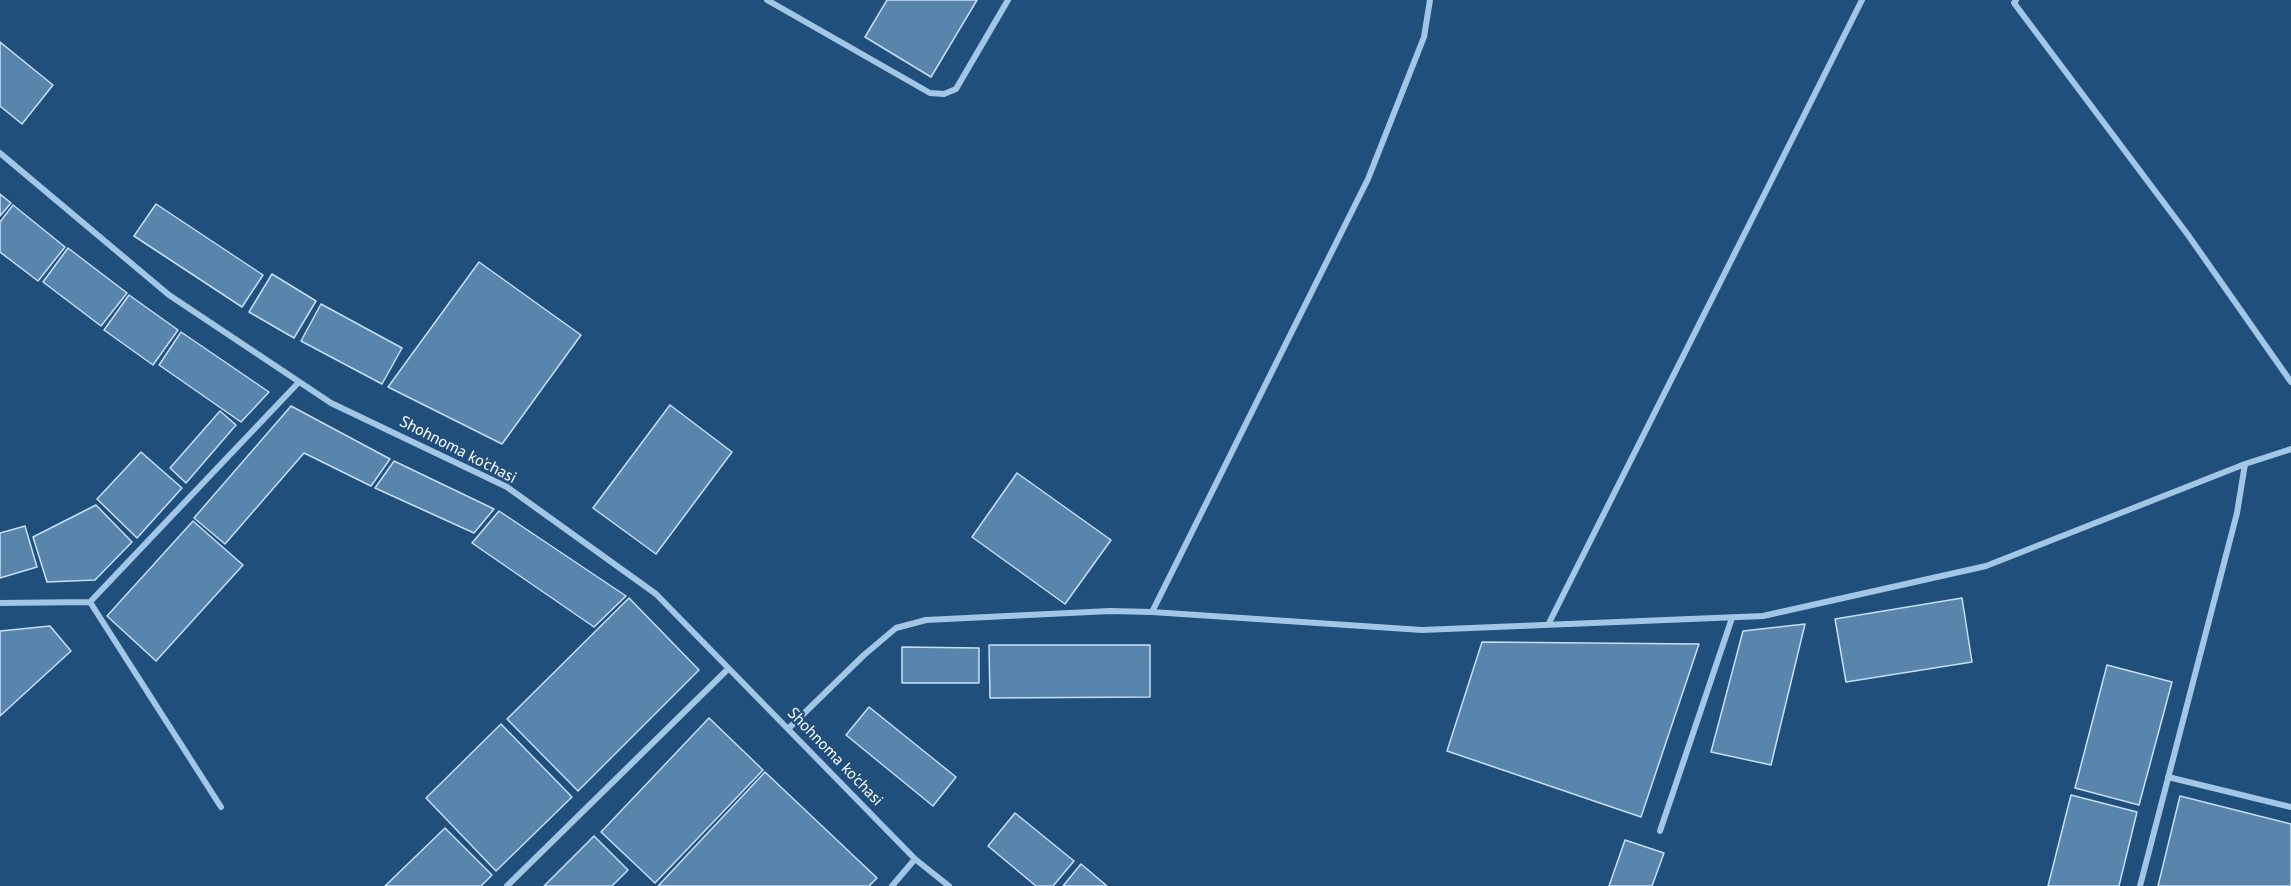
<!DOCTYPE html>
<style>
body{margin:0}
canvas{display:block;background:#204f7c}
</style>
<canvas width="2291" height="886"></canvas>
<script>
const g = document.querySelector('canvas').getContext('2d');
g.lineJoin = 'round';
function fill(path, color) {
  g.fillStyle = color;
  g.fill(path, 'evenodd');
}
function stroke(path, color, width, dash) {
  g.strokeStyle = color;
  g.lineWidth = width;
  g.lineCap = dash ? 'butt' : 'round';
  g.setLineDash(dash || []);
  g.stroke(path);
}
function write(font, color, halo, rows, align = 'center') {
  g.font = font + ' "PT Sans",sans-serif';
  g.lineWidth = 5;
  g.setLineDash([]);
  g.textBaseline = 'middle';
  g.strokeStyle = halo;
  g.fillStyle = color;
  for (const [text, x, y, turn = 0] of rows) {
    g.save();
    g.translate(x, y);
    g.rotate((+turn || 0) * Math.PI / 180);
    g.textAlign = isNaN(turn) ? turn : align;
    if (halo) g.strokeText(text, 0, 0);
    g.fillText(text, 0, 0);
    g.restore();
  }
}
const building = new Path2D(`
 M887,0H977L931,77L865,37Z
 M0,42L53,85L22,124L0,106Z
 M0,194L11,203L0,216Z
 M156,204L263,275L242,307L134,236Z
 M13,205L65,247L38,281L0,252V222Z
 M68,248L127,293L101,326L43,282Z
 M479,262L581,335L502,444L388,387Z
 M272,274L316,301L294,338L249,312Z
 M129,295L178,330L153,365L104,330Z
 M321,304L402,348L382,384L301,341Z
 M181,332L269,392L241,422L159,365Z
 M670,405L732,452L656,554L593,508Z
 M291,406L390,459L371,486L304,453L225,544L194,518Z
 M220,411L236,425L186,483L170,468Z
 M141,452L182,488L137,538L97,499Z
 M394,461L494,509L474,533L375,488Z
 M1017,473L1111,540L1065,604L972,537Z
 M96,505L132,542L95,580L47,582L33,537Z
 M499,511L626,596L594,627L472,543Z
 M193,521L243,565L156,661L107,616Z
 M25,526L37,567L0,578V533Z
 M629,598L699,670L578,791L507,719Z
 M1962,598L1972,662L1846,682L1835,619Z
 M1805,624L1771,765L1711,752L1743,631Z
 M50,626L71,651L0,716V631Z
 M1482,642L1699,644L1641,817L1447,751Z
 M989,645H1150V697L990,698Z
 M902,647L979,648V683H902Z
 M2107,665L2172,682L2139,805L2075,788Z
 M869,707L956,777L933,806L846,735Z
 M709,718L763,770L655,883L601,832Z
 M501,724L572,797L496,871L426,798Z
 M765,772L877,878L869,886H658Z
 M2071,795L2137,812L2119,886H2048Z
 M2180,796L2291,824V886H2158Z
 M1015,813L1074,861L1053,886H1036L988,846Z
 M445,828L492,875L481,886H385Z
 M594,836L628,870L612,886H544Z
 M1625,840L1664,853L1652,886H1609Z
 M1081,864L1107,886H1063Z`);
fill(building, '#5985ad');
stroke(building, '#c6dff5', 1.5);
stroke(new Path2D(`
 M767,0L930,93L944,94L956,89L1008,0
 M2016,0L2014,3L2188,235L2291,382
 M0,153L169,295L331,403L507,487L656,594L915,859L949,886
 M90,602L221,807
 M0,603L90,602L299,382
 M1152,612L1422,630L1763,616L1986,566L2245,464L2291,449
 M1548,625L1862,0
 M789,728L864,655L896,628L926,620L1110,611L1152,612L1368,179L1424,37L1430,0
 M2168,777L2291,807
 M1660,831L1732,618
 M507,886L728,669
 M892,886L915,859
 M2140,886L2237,513L2245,464`), '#a2c6e6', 6);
write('16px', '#fff', '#204f7c', [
 ["Shohnoma ko'chasi",458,450,27],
 ["Shohnoma ko'chasi",835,757,46]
]);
</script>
